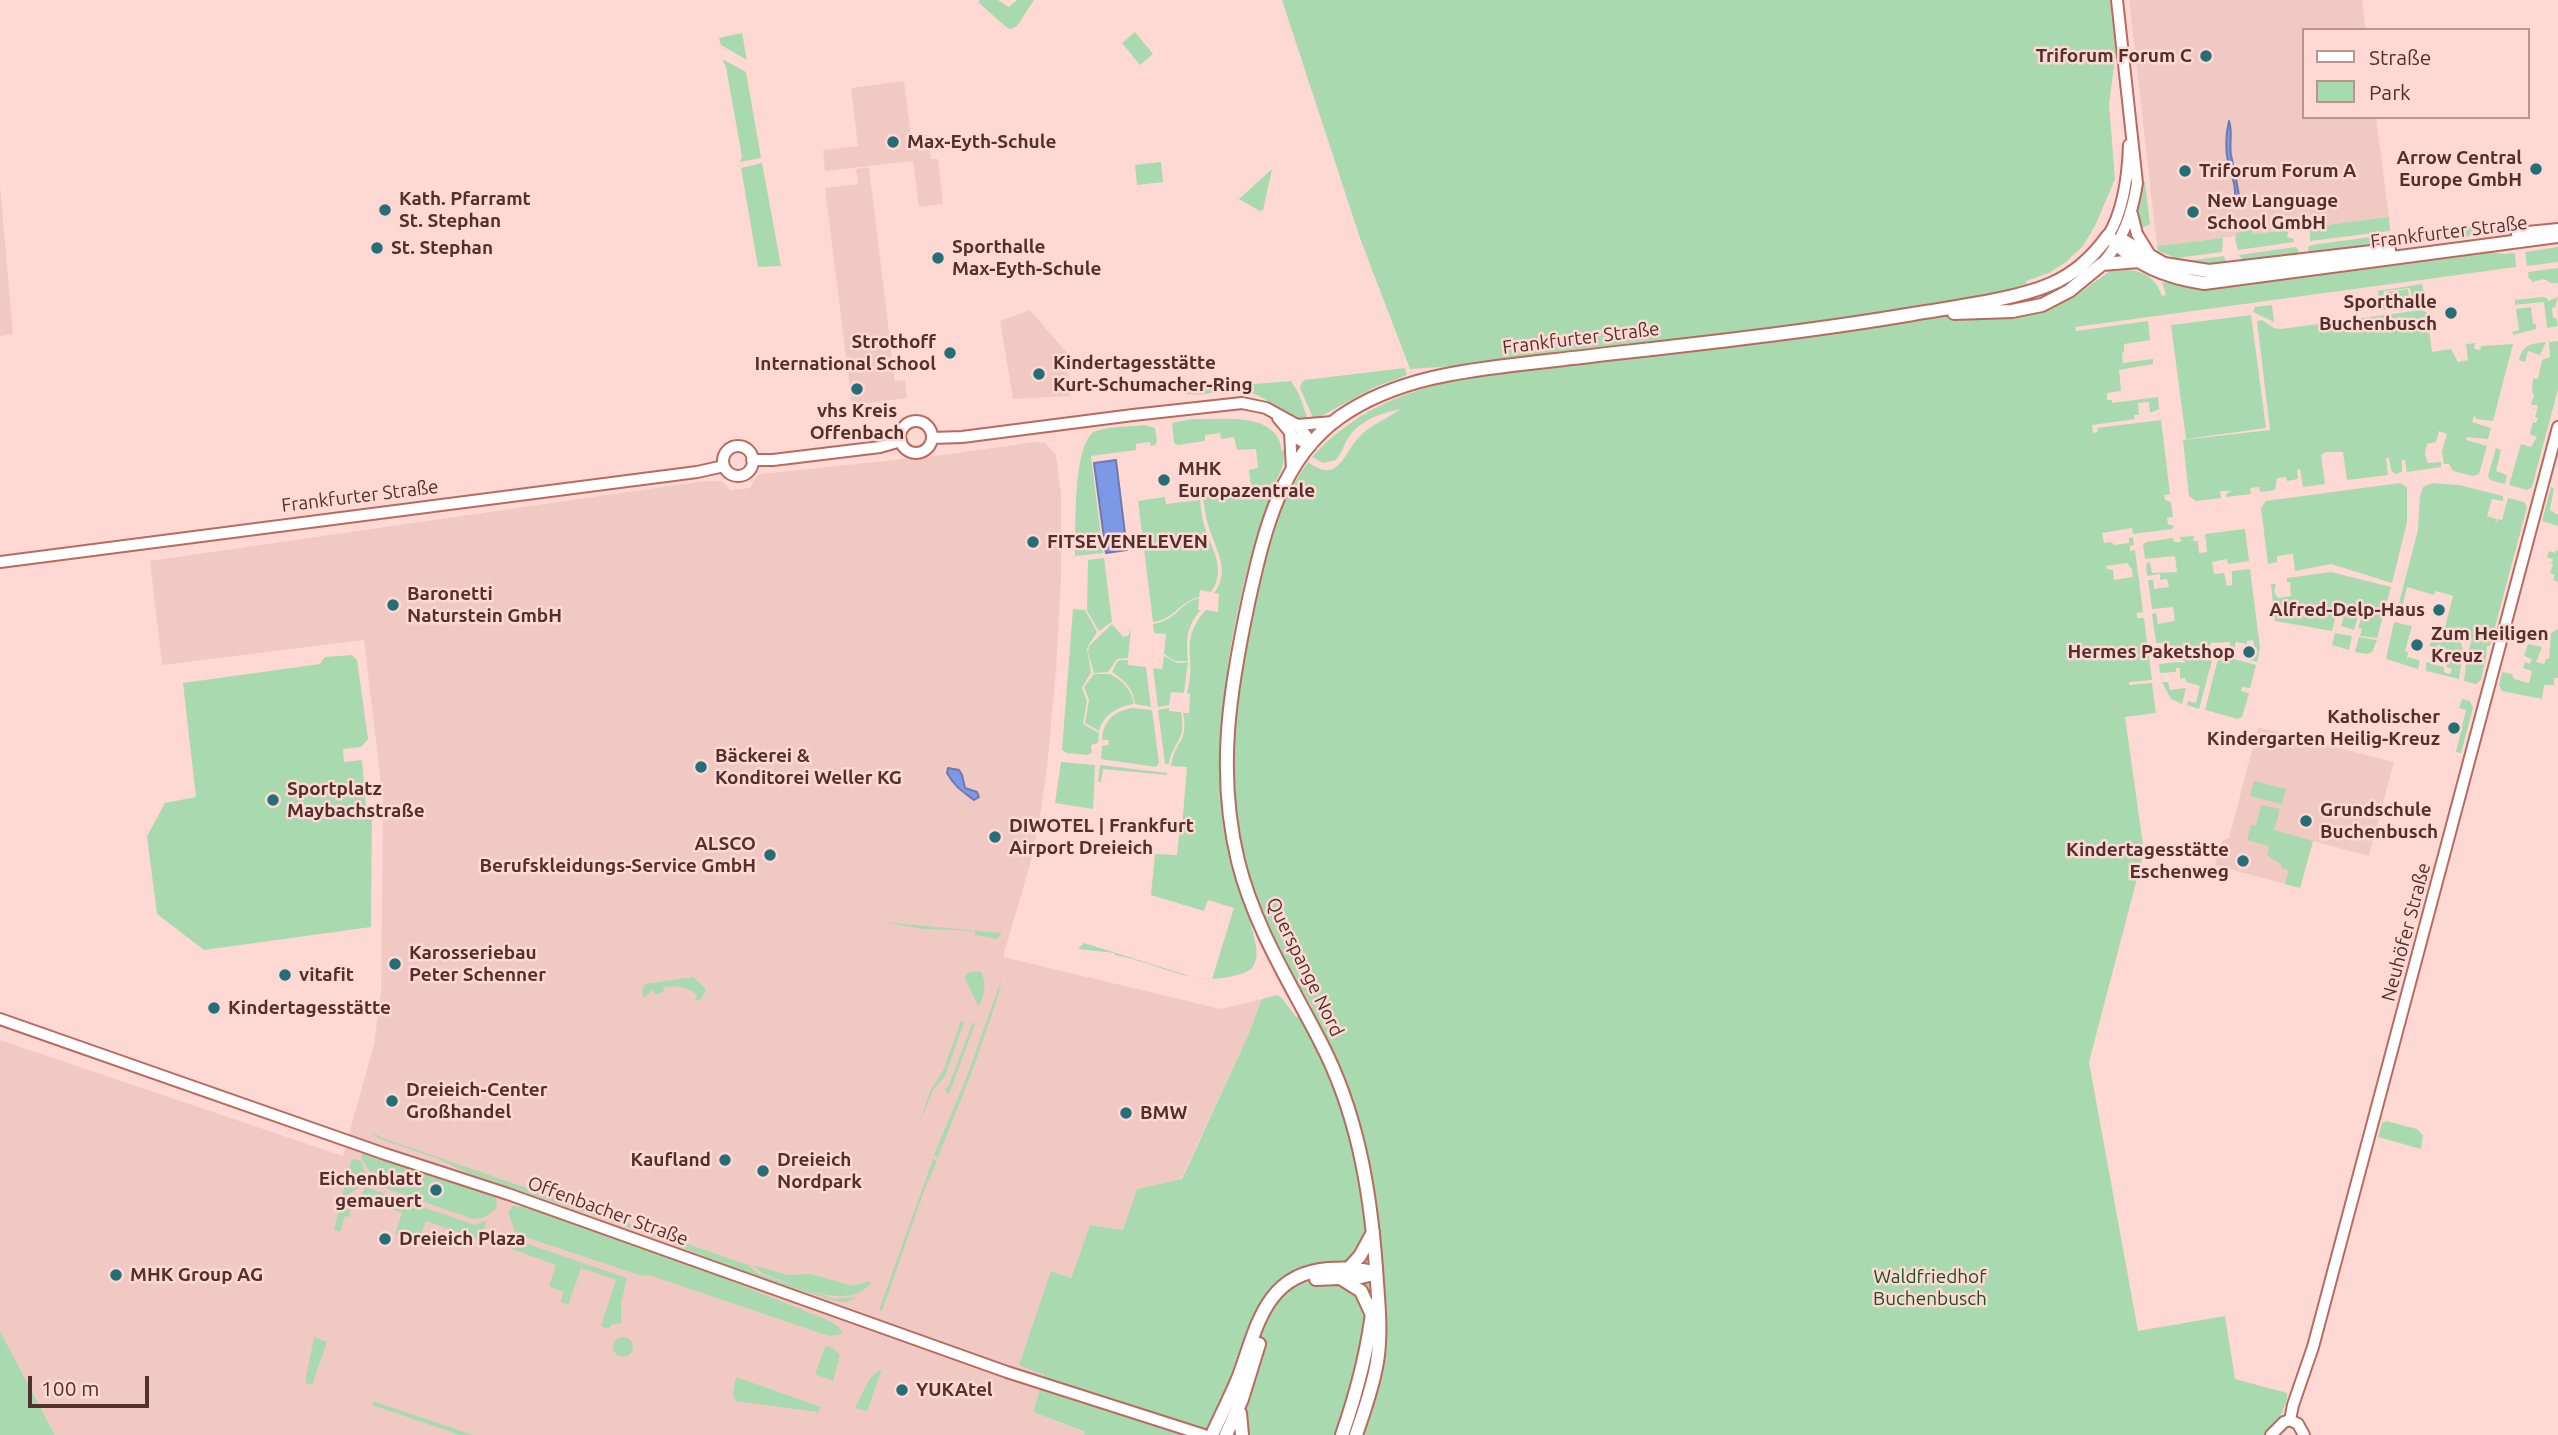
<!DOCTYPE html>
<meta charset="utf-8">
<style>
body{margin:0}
#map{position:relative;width:2558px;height:1435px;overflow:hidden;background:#fed9d4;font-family:Ubuntu,sans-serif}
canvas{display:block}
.legend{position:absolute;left:2302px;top:28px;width:228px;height:91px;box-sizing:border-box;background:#fed9d4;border:2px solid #ba9590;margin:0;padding:9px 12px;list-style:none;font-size:21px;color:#53302b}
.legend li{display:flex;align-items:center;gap:14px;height:35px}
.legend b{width:35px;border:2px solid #ba9590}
.scale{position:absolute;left:28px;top:1376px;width:121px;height:32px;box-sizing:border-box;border:4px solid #53302b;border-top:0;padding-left:9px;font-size:21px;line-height:24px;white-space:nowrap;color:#53302b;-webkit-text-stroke:5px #fed9d4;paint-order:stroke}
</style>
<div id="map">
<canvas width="2558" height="1435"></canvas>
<ul class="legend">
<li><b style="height:9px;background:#fff"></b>Straße</li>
<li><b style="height:19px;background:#a9d9af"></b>Park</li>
</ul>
<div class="scale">100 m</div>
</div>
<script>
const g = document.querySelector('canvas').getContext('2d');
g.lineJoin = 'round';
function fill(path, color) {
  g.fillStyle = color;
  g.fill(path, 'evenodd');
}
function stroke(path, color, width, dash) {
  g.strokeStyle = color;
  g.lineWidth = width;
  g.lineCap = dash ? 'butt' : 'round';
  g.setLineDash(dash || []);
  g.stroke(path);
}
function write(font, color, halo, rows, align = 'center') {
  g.font = font + ' Ubuntu,sans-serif';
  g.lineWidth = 5;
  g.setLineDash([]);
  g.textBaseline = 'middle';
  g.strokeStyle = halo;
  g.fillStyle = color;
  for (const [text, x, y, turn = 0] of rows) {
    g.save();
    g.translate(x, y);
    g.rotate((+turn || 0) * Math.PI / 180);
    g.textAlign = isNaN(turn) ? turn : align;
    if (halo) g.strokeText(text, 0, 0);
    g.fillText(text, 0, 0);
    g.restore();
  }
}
fill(new Path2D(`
 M2129,0H2362L2366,30H2304V117H2376L2389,217L2157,246Z
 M904,81L911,137L928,135L931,159H938L943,204L919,207L913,161L825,171L823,150L858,146L851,88Z
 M869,167L895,381L905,380L907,398L852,405L825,188L858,184L856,169Z
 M0,185L13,334L0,336Z
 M1030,310L1067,353L1070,396L1013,399L1000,321Z
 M1034,442L1045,443L1056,455L1061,494V581L1056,669L1047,769L1039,823L1031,861L1003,957L1221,1009L1262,999L1249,1033L1181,1179L1137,1189L1124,1230L1090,1225L1071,1278L1051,1271L1044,1375L1033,1412L1086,1433L1084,1435H55L0,1331V1040L343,1156L374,1044L381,993L383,801L364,640L162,665L150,561L703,481H722L730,490L750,488L754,479L760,474L943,455Z
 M2258,727L2394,762L2369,856L2313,841L2300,888L2215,865L2222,841L2229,838Z`), '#f1c9c3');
fill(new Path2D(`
 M980,0H998L1009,7L1017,0H1034L1017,26L1011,29L1006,27L978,2Z
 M1282,0H2110L2116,52L2109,104L2115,179L2095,226L2083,246L2066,262L2049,273L2026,281L2031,310L2058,304L2078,294L2117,266L2118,271C2139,268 2155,275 2162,296L2166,295L2162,282L2216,289L2476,250L2504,254L2515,253L2516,267L2075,327L2076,331L2148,321L2150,340L2124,344V352L2122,353L2123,363L2153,359V364L2119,370L2121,391L2107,393V400H2112V403L2158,397L2159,409L2150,413L2149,402L2138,403L2139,415H2134L2135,419L2092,425L2093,433L2098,432L2097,428L2161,420L2170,494L2164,495L2165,500L2171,502L2173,517L2167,518L2168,524L2174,526L2172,529L2133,534L2132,528L2102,533L2104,543L2111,542L2114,545L2129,543V538L2133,537L2134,545L2130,546V551L2135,550L2143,612L2137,613V618H2144L2152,680L2129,682V685L2152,683L2156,713L2125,717L2144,852L2089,1062L2138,1331L2225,1316L2235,1379L2287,1393C2288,1406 2276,1425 2268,1435H1084L1085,1432L1033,1412L1044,1375L1019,1365L1051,1271L1071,1278L1090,1225L1123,1230L1137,1189L1182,1179L1249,1033L1262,999L1277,995L1282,998L1296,1017L1312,1007C1298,983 1282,959 1270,933C1242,871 1225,795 1232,726C1237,685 1245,645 1254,605C1265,554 1276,505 1308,462C1339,485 1343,454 1359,437C1369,426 1388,418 1401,409C1381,413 1359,420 1347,440C1343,447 1341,454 1336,460L1323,463L1312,457C1357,408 1408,390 1471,377L1469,365L1410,369L1360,238ZM2127,563L2132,569L2133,577L2114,580L2113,570L2107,569L2106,566Z
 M1135,32L1153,54L1140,65L1122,43Z
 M742,33L747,60L721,45L719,38Z
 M722,59L746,72L761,158L740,162L742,157L726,67Z
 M1161,162L1163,182L1137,185L1135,165Z
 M762,163L781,266L758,267L741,168Z
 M1272,169L1263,210L1260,211L1239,199Z
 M2141,180L2145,182L2150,224L2140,229L2137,211Z
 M2389,217L2390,231L2310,241V227Z
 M2487,222V227L2478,229L2467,237L2416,242L2406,233Z
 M2252,229L2253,234L2289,230L2287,237L2294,239V242L2238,250L2235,239L2237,233Z
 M2393,234L2385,246L2309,254L2308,247L2312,245Z
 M2223,238L2222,252L2176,258L2158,251L2157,246Z
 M2296,247L2299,251L2297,257L2244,262L2239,255Z
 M2558,247V262L2527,266L2525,252Z
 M2224,256L2226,262L2221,266L2179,262Z
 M2558,268V283H2551L2544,279L2532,282L2531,279H2529L2528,272Z
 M2422,284L2426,304L2414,306L2410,288L2384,291L2383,297L2386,310H2380L2378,291Z
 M2408,289L2410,304L2387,307L2386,292Z
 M2542,297L2547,298L2548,301L2558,297L2555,307L2552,308L2553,318H2556L2558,326L2547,328L2544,302L2515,305V300Z
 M2272,305L2274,322L2253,312L2255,307Z
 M2531,307L2533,324H2536V329L2513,335L2512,332L2519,330L2516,309Z
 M2421,310L2427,313L2432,352L2451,349L2458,362L2468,360L2466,344L2475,343L2474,349L2480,350L2481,346L2513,344L2493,421L2477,419L2474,416L2472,422L2491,428L2488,439L2467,437L2466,440L2487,446L2479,474L2473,476L2453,471L2449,464H2444L2442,451L2447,434L2439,431L2436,442L2427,444L2425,454L2428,463L2441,462V467L2407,472L2405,460H2402V472L2395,474L2391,470L2389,458H2386L2388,475L2347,480L2343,452H2326L2321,455L2325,484L2303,487L2300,469L2297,470L2298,479L2287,481L2286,477L2277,478L2275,490L2260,492L2259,487L2250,488L2251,494L2226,497V494L2231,491H2220L2221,498L2196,501L2189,496L2183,440L2270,430L2257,321L2262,320L2274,328L2281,329Z
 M2251,315L2266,428L2186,439L2171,325Z
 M2558,341V389L2532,487L2527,490L2509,485L2521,444L2531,447L2537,437L2530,434L2533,422L2536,423L2538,418L2535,417L2538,405H2531L2534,395L2532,392L2533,378L2538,379L2542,360L2550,357L2549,342Z
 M2546,342L2540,355L2528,351L2525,362L2519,360C2523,344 2530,344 2546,342Z
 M1405,368L1407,375L1375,387L1314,420L1300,388L1302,382L1305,380Z
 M1291,381L1299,394L1308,420C1284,416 1266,394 1242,391C1215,388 1189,405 1168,383L1191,389Z
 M1192,419C1221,421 1276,409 1282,451L1285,450L1283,465C1239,569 1209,716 1225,829C1231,870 1250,908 1256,947C1257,955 1257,962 1252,968C1247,973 1240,974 1233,976C1193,987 1155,962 1115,955V953L1078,949L1084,943L1193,977L1212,979L1234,908L1208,900L1204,911L1151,895L1155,854L1177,855L1180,827H1182L1187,767L1171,766C1175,739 1189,744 1183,713H1189L1190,694L1187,693C1198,657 1177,642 1206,610L1218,612L1219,594L1214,593C1231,571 1216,550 1209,528C1206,519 1205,509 1203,500L1207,499L1206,492L1251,486L1249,470L1258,468L1256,449L1237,450L1234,437L1221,439L1220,433L1205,435V441L1178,445L1174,443L1172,423Z
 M1144,425L1155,428L1157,442L1155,445L1151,446L1150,442L1136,444V450L1091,456L1103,553L1075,556C1076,532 1072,440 1096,431C1109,426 1129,427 1144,425Z
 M2496,448L2501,450L2496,471L2507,475L2505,484L2490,480L2488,476Z
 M2400,483L2407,487V522L2392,583L2331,564L2295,571L2293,554L2277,556V562L2268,564L2261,508L2266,501Z
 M2432,483L2459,485L2503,496V501L2492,499L2487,516L2497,519L2494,526L2498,519L2502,520L2508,498L2524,502L2527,507L2490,646H2487L2486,658L2481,680L2476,684L2464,681L2467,656L2472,639L2444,631L2453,596L2436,591L2434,595L2407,587L2403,604L2398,607L2418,530L2420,496L2423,487Z
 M2551,487L2554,488L2550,510L2558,515V526L2542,521Z
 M1165,497L1166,504L1200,500C1201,510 1202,519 1205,528C1212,550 1227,570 1211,592L1200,590L1199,597C1179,602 1175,619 1153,622L1138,501Z
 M2245,529L2249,561L2228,564L2227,559L2212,562L2214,574L2224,573L2227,586L2232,585V571L2250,569L2260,648L2257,662L2251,660L2255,652L2253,640L2247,641V644L2236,642L2233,653L2235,656L2229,654L2230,642L2211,643L2208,652L2214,653L2199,709L2187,705L2188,701L2196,703L2200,686L2186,682L2185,678L2180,679V668H2176V672L2160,673L2159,664L2178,662L2185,663V661H2183L2182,657L2158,659L2157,649H2161L2163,643H2156L2152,614L2156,613L2158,624L2175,621L2173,607L2152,609L2148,580H2153L2154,589L2169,587L2167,579L2160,580V574L2147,576L2146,564L2150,562L2152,573L2177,572L2175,556L2145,559L2143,545L2146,542L2173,538L2174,542H2181L2180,537L2194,536L2193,541H2198L2199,553L2207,552L2205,534Z
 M2556,550L2558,551V582L2553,580L2555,575L2550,573L2553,565L2549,562L2552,563L2553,559L2547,557L2549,551L2555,553Z
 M1104,558L1112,622L1099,631L1087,611L1088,560Z
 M2331,572L2391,587L2377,638L2360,636L2362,629L2358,628L2362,615L2358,616L2354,630L2341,626L2344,615H2336L2332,631L2275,621L2271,584H2276L2274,592L2278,598L2291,596L2290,582H2287V578Z
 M1199,598L1198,610H1201C1186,626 1186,640 1188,661H1175L1164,654L1166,634L1154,633L1153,624C1178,620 1178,604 1199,598Z
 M1073,609L1085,610L1097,632L1087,648L1091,672L1082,688L1087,701L1083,724L1099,733L1098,743L1091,745L1092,752L1088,755L1067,753L1062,750Z
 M2394,622L2412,626L2405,651L2408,652L2407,660L2409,657L2420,661L2418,669L2386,659Z
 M1112,624L1123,637L1128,636L1131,629L1128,658L1117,659L1108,672L1094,673L1088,652L1089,646Z
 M2558,629V678H2554V685H2544L2542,699L2502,691L2499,685L2502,672L2512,674L2514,679L2529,683L2532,671L2523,668L2525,662L2530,664L2532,659L2524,656L2528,644L2542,647L2536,662L2544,664L2546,659H2549L2551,633Z
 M2335,633L2352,636L2349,650L2332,645Z
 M2433,635L2461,642L2463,651L2459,679L2426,671V662L2444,667V672L2450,674L2452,669L2446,667L2449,655L2445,653V649L2438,644L2437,648L2429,646Z
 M2359,637L2377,640L2372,652L2367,654L2355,652Z
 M352,655L357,660L368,739L361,747L343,749L344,762L362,760L366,806L372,812L371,927L204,950L157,914L147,836L165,803L196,797L183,683L320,664L325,657Z
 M2219,655L2256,665L2250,688L2242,687L2241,691L2249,693L2242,717L2238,719L2205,710Z
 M1164,656L1177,663L1188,662L1184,693L1171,692L1169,705L1158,707L1153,668L1162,669Z
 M1120,660H1128V665L1146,667L1151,707L1135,704C1133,688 1125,681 1112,672L1117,662Z
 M1110,674C1123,681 1131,689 1134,704C1117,707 1104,714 1099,731L1085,723L1089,700L1084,687L1094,674Z
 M2162,682H2168L2170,690L2186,688L2182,704L2171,699Z
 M2462,699L2470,701L2473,708L2461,753L2456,752L2466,710L2459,708Z
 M1132,708L1152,710L1159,763L1156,767L1101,759L1102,746L1108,745L1109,740H1102C1103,721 1114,711 1132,708Z
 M1169,708V711L1181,712C1187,742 1173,740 1169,764H1165L1158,710Z
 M1061,762L1095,765L1093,809L1055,803Z
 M1100,765L1167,773V775L1103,769L1101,782H1098Z
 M2254,781L2286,789L2282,804L2250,796Z
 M2261,805L2280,809L2274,830L2313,841L2300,888L2285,884L2289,870L2281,868V864L2267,855L2269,846L2247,840L2251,825L2256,826Z
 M881,922L1002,933L997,939L975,935V931L924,929Z
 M981,971C986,982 986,997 978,1006L965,978L967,973Z
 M693,977L705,988V993L699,1001L695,999L697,995C686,986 677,985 663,987L664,991L656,995L653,990L644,998L642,991L645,984Z
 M1002,978L998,996L973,1069L938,1157L934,1155L967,1076Z
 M961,1021L964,1022L945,1076L933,1090L919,1124L931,1089L943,1071Z
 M973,1022L975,1024L949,1094L944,1089L948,1087Z
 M2386,1121L2417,1129L2423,1135L2421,1149L2378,1137L2382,1123Z
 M370,1130L380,1137L748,1265L759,1274L834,1299L858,1297L846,1302L835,1301C770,1281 705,1258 643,1232L465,1172L439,1159L378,1138Z
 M363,1154L491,1195L496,1198L497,1208L483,1218L473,1219L379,1186L361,1158Z
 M354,1159L361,1161L368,1182L345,1196H342L351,1161Z
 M933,1159L937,1161L925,1188L882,1311L879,1310Z
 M365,1187L475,1225L487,1220L480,1240L426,1221L418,1243L395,1234L402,1213L360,1199Z
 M341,1202L352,1205L349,1217L345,1216L340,1232L334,1230Z
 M513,1206L530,1207L684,1262L830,1321L839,1327L843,1334L829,1336L652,1276L639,1275L516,1234L508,1212Z
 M506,1230L510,1238L627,1278L621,1303V1323L613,1324L608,1329L601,1326L616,1280L581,1268L568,1305L560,1302L564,1292L549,1286L556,1265L501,1245Z
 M752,1265L788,1275L811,1274L853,1286L869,1281L871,1283C848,1313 790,1283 762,1273Z
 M0,1331L55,1435H0Z
 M314,1337L327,1342L312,1385L305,1383Z
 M613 1347a10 10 0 1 1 20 0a10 10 0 1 1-20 0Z
 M826,1345L834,1349L840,1355L833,1381L815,1374Z
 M882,1369L867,1411L855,1408C862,1395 868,1375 882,1369Z
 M736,1377L818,1406L821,1407L818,1412L735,1401L733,1393Z
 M373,1401L473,1435H460L372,1405Z`), '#a9d9af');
const water = new Path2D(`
 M2229,121C2233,132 2229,144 2231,155C2234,169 2237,182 2239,196H2235C2236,183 2231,175 2228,162C2225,148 2226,134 2229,121Z
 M1116,460L1127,550L1106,553L1094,463Z
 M948,768L959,770L962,775L965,788L977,792L979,797L974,800C962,791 955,787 947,773Z`);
fill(water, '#7c98e6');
stroke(water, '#7079ae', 2);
const minor = new Path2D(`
 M2132,214L2137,234L2150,255
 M2108,236C2124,210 2128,175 2129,145
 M2102,264C2123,240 2132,215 2137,183L2117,0
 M1278,418L1294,437L1310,446
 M900 437a16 16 0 1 1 32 0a16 16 0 1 1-32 0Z
 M1297,425L1333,422
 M1290,432L1292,470
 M932,438L962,437L1133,415L1242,403L1266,408L1297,425L1306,435L1310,446
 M723 461a15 15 0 1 1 30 0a15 15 0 1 1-30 0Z
 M752,460H773L880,447L901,441
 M0,562L697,472L724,466
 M0,1019L385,1154L508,1194L1007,1372L1204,1435
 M2290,1420L2293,1405L2313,1347L2558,427
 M2290,1420L2298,1424L2304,1435
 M2271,1435L2284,1422L2290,1420`);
const major = new Path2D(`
 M2518,234L2558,230
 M2108,236C2136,265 2164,277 2204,283L2558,236
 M2122,240L2164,264L2209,271L2389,250
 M1954,313L2012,311L2042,305L2069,291L2102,264L2139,261
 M1349,1268L1360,1256L1373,1232
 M1316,1279L1361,1277L1374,1274
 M1342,1279L1361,1291L1372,1315
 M1240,1413L1242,1435
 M1212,1435C1221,1415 1231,1396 1239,1376C1257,1327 1265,1274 1328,1269C1345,1268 1359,1268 1376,1273
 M1226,1435L1242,1399L1259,1344
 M1342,1435C1357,1392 1368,1350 1373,1305
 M1356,1435C1364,1411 1373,1387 1377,1362C1382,1331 1378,1300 1376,1268C1370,1188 1357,1112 1320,1041C1289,981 1254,926 1238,861C1216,770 1230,688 1249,599C1264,533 1280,459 1340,417C1403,373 1482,369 1556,360C1675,346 1795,334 1913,314C1953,307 2014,300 2051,284C2075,274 2093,257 2108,236`);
stroke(minor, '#ba695f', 14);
stroke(major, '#ba695f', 16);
stroke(minor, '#fff', 10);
stroke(major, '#fff', 12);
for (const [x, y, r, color] of [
 [2206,56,7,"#256e78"],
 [893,142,7,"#256e78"],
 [2536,169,7,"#256e78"],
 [2185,171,7,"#256e78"],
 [385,210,7,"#256e78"],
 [2193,212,7,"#256e78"],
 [377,248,7,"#256e78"],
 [938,258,7,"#256e78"],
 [2451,313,7,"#256e78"],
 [950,353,7,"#256e78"],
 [1039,374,7,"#256e78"],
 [857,389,7,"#256e78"],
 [1164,480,7,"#256e78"],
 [1033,542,7,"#256e78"],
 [393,605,7,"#256e78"],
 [2439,610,7,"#256e78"],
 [2417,645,7,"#256e78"],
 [2249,652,7,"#256e78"],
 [2454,728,7,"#256e78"],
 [701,767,7,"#256e78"],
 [273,800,7,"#256e78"],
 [2306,821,7,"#256e78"],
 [995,837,7,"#256e78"],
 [770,855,7,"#256e78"],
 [2243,861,7,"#256e78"],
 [395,964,7,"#256e78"],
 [285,975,7,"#256e78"],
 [214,1008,7,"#256e78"],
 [392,1101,7,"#256e78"],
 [1126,1113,7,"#256e78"],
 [725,1160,7,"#256e78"],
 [763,1171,7,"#256e78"],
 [436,1190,7,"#256e78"],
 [385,1239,7,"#256e78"],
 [116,1275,7,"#256e78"],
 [902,1390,7,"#256e78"]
]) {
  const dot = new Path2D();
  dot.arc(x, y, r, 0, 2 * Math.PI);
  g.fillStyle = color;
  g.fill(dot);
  stroke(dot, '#fed9d4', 2.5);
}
write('bold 19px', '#53302b', '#fed9d4', [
 ["Triforum Forum C",2192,56,"right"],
 ["Max-Eyth-Schule",907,142],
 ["Arrow Central",2522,158,"right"],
 ["Europe GmbH",2522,180,"right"],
 ["Triforum Forum A",2199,171],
 ["Kath. Pfarramt",399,199],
 ["St. Stephan",399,221],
 ["New Language",2207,201],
 ["School GmbH",2207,223],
 ["Sporthalle",952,247],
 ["Max-Eyth-Schule",952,269],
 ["St. Stephan",391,248],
 ["Sporthalle",2437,302,"right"],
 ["Buchenbusch",2437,324,"right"],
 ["Strothoff",936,342,"right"],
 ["International School",936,364,"right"],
 ["Kindertagesstätte",1053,363],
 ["Kurt-Schumacher-Ring",1053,385],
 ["vhs Kreis",857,411,"center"],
 ["Offenbach",857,433,"center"],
 ["MHK",1178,469],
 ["Europazentrale",1178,491],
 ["FITSEVENELEVEN",1047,542],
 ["Baronetti",407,594],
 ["Naturstein GmbH",407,616],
 ["Alfred-Delp-Haus",2425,610,"right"],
 ["Zum Heiligen",2431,634],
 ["Kreuz",2431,656],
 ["Hermes Paketshop",2235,652,"right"],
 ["Katholischer",2440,717,"right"],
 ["Kindergarten Heilig-Kreuz",2440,739,"right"],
 ["Bäckerei &",715,756],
 ["Konditorei Weller KG",715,778],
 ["Sportplatz",287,789],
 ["Maybachstraße",287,811],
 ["Grundschule",2320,810],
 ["Buchenbusch",2320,832],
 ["DIWOTEL | Frankfurt",1009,826],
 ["Airport Dreieich",1009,848],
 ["ALSCO",756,844,"right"],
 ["Berufskleidungs-Service GmbH",756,866,"right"],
 ["Kindertagesstätte",2229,850,"right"],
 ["Eschenweg",2229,872,"right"],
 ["Karosseriebau",409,953],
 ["Peter Schenner",409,975],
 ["vitafit",299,975],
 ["Kindertagesstätte",228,1008],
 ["Dreieich-Center",406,1090],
 ["Großhandel",406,1112],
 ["BMW",1140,1113],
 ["Kaufland",711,1160,"right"],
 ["Dreieich",777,1160],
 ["Nordpark",777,1182],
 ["Eichenblatt",422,1179,"right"],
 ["gemauert",422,1201,"right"],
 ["Dreieich Plaza",399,1239],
 ["MHK Group AG",130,1275],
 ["YUKAtel",916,1390]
], 'left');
write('19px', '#53302b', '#fed9d4', [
 ["Frankfurter Straße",2449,232,-7],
 ["Frankfurter Straße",1581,338,-7],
 ["Frankfurter Straße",360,496,-7],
 ["Neuhöfer Straße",2406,932,-75],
 ["Querspange Nord",1305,967,64],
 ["Offenbacher Straße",608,1211,20]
]);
write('19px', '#195026', '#fed9d4', [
 ["Waldfriedhof",1930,1277],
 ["Buchenbusch",1930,1299]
]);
</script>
